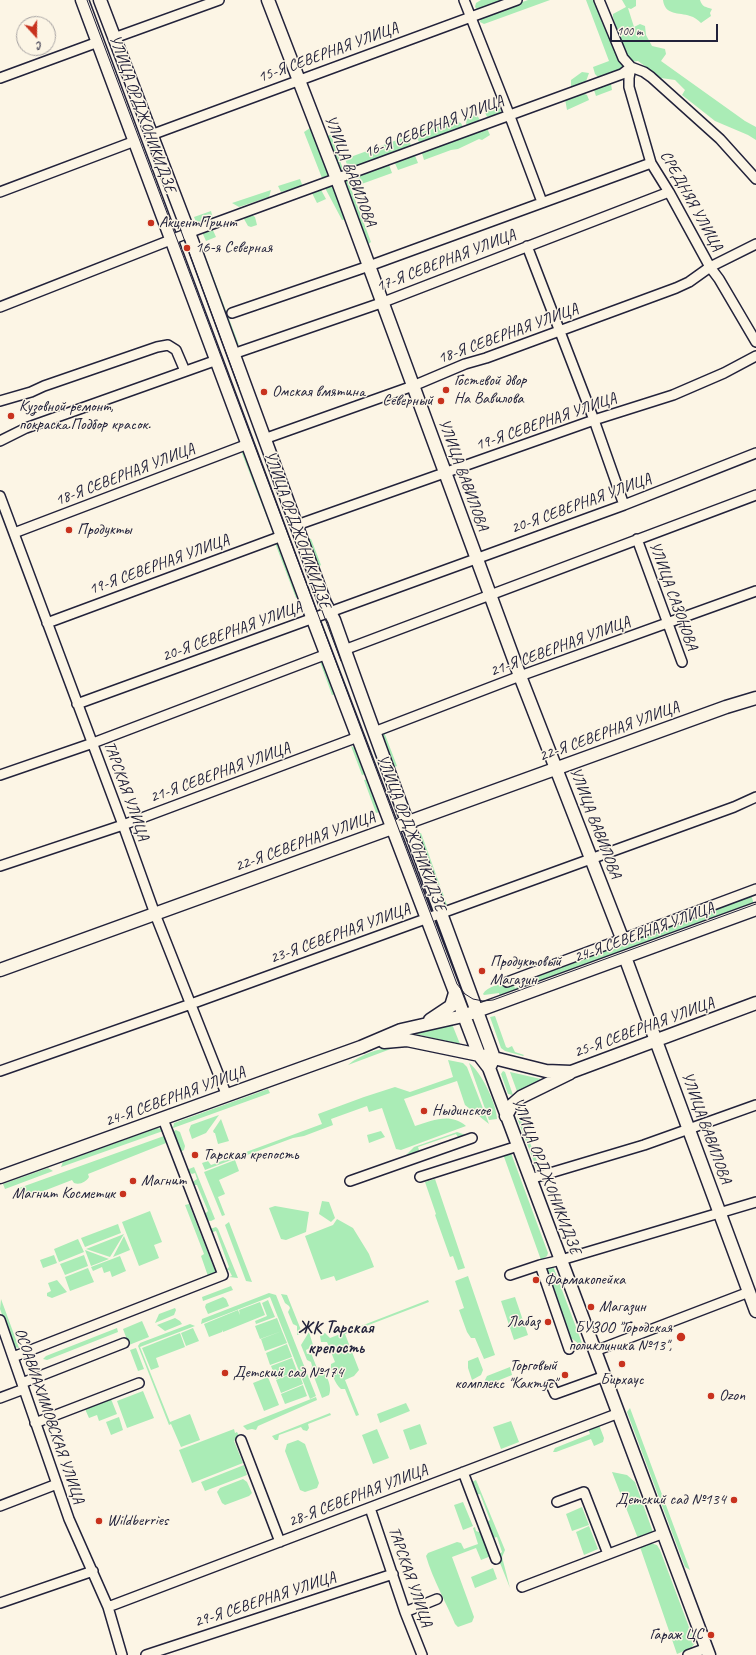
<!DOCTYPE html>
<meta charset="utf-8">
<style>
body{margin:0}
#map{position:relative;width:756px;height:1655px;overflow:hidden;background:#fcf5e5;font-family:Caveat,sans-serif}
canvas{display:block}
.north{position:absolute;left:16px;top:16px;width:40px;height:40px;box-sizing:border-box;background:#fcf5e5;border:1px solid #a5a1a1;border-radius:50%;rotate:159deg;font-size:11px;font-weight:700;line-height:16px;text-align:center;color:#22223b}
.north::after{content:'';display:block;margin:auto;width:14px;height:18px;background:#c8321e;clip-path:polygon(50% 0,100% 100%,50% 72%,0 100%)}
.scale{position:absolute;left:610px;top:24px;width:108px;height:18px;box-sizing:border-box;border:2px solid #22223b;border-top:0;padding-left:5px;font-size:12px;line-height:14px;white-space:nowrap;color:#22223b;-webkit-text-stroke:3px #fcf5e5;paint-order:stroke}
</style>
<div id="map">
<canvas width="756" height="1655"></canvas>
<div class="north">С</div>
<div class="scale">100 m</div>
</div>
<script>
const g = document.querySelector('canvas').getContext('2d');
g.lineJoin = 'round';
function fill(path, color) {
  g.fillStyle = color;
  g.fill(path, 'evenodd');
}
function stroke(path, color, width, dash) {
  g.strokeStyle = color;
  g.lineWidth = width;
  g.lineCap = dash ? 'butt' : 'round';
  g.setLineDash(dash || []);
  g.stroke(path);
}
function write(font, color, halo, rows, align = 'center') {
  g.font = font + ' Caveat,sans-serif';
  g.lineWidth = 3;
  g.setLineDash([]);
  g.textBaseline = 'middle';
  g.strokeStyle = halo;
  g.fillStyle = color;
  for (const [text, x, y, turn = 0] of rows) {
    g.save();
    g.translate(x, y);
    g.rotate((+turn || 0) * Math.PI / 180);
    g.textAlign = isNaN(turn) ? turn : align;
    if (halo) g.strokeText(text, 0, 0);
    g.fillText(text, 0, 0);
    g.restore();
  }
}
fill(new Path2D(`
 M481,0H507L478,10L475,7L476,3Z
 M528,0H550L484,24L480,22L481,17Z
 M586,0H593L596,3L619,61H622L625,63V69L600,79L595,74L593,67L609,61Z
 M622,0H636V6L631,9L628,8L634,27L640,24L645,26L646,35L652,46L665,49L666,54L661,61L745,121L756,127V140L748,135L715,121L682,95L685,90L675,80L661,78L638,61L631,62L626,57L623,44L619,39L613,17V14L626,7Z
 M663,0H700C702,7 706,7 712,9L710,13L711,16L701,23C698,20 694,17 690,16C679,12 665,16 663,0Z
 M582,72L589,73L585,84L577,88L571,86V80Z
 M608,81L611,84L612,90L596,96L594,90L596,86Z
 M583,93L587,95L589,100L567,110L565,99Z
 M498,104L501,111L499,114L487,117L484,110Z
 M472,115H477L481,122L467,127C465,121 467,117 472,115Z
 M446,119L461,123L463,127L462,129L419,142L415,135L439,126Z
 M313,126L331,175L322,178L304,132Z
 M486,126L490,135L482,140L479,139L458,149L451,150L424,160L421,150Z
 M331,135L344,172L340,173L326,136Z
 M408,136L412,149L349,170L345,159Z
 M414,153L418,163L398,170L394,161Z
 M388,162L392,173L356,186L352,176Z
 M347,178L371,242L367,245L343,179Z
 M300,179L303,187L281,192L278,186Z
 M335,182L348,219L342,220L324,186Z
 M320,188L326,199L317,203L311,191Z
 M271,190L269,197L239,207L232,203Z
 M211,211L213,219L197,224L194,217Z
 M250,214L255,217L257,225L251,227L248,226L244,219L246,216Z
 M212,228L216,237L206,241L202,232Z
 M200,242L239,345L234,343L197,243Z
 M241,451H243L246,453L274,531L273,533Z
 M307,538L311,539L321,565L318,567Z
 M275,543L280,546L300,597L296,598Z
 M322,658L336,694L332,695L319,659Z
 M384,732L397,766L392,768L380,734Z
 M351,746L357,749L366,774L362,775Z
 M367,779L380,812L376,813L364,780Z
 M421,833L447,905L444,906L418,834Z
 M751,895L755,907L500,997L499,993L484,995L483,994C488,985 504,983 513,984L515,988L536,980L535,976Z
 M495,1016L506,1047L508,1048L512,1046L515,1052L524,1055L523,1056L505,1051L501,1048L490,1017Z
 M452,1024L460,1044L411,1033Z
 M396,1047L348,1065C361,1054 379,1048 396,1047Z
 M448,1060L463,1063L467,1067L489,1124L465,1105L457,1081L404,1099L415,1126C432,1121 450,1112 466,1126L401,1150L396,1149L382,1108L369,1112L367,1106L331,1119L333,1125L304,1136L293,1138L239,1158L238,1155L322,1124L318,1114L364,1097L395,1087L410,1092L453,1077Z
 M469,1063C481,1071 497,1105 497,1119L489,1120Z
 M503,1071L505,1072L513,1095L508,1094L501,1074Z
 M510,1072L541,1079L543,1080L518,1094Z
 M268,1089L270,1093L173,1128L174,1123Z
 M219,1115L206,1133L192,1139L189,1130L191,1125Z
 M520,1116L540,1169L536,1167L517,1118Z
 M221,1119L229,1141L218,1144L215,1133H214L213,1131Z
 M157,1128L162,1129L163,1131L61,1167L63,1162Z
 M176,1130L180,1132L185,1146L184,1150L180,1152L172,1132Z
 M381,1131L385,1137L369,1143L367,1135Z
 M457,1132L469,1136L459,1139L456,1134L418,1147L420,1153L403,1158L414,1147Z
 M164,1136L166,1137L169,1144L166,1143L88,1174L89,1177C86,1182 80,1185 74,1183L72,1180L23,1199L19,1188Z
 M511,1153L548,1253L547,1256L541,1260L503,1154Z
 M233,1157L234,1159L205,1170L202,1163L208,1161L211,1165Z
 M235,1160L239,1171L219,1180L225,1194L218,1197L225,1215L222,1216L204,1172Z
 M194,1167L215,1219L211,1221L205,1220L204,1215L208,1211L197,1185H192L194,1181L197,1179L195,1173L192,1174L188,1171L189,1169Z
 M48,1168L53,1171L5,1189L3,1184Z
 M435,1179L465,1268L458,1270L453,1256L450,1257L435,1215L436,1214L425,1182Z
 M322,1201L329,1202L335,1218L331,1222L319,1214Z
 M189,1204L217,1276L209,1279L201,1256L204,1254L185,1205Z
 M275,1206L309,1212L306,1232L286,1240L281,1239L269,1208Z
 M150,1211L162,1242L154,1245L159,1258L139,1266L122,1222Z
 M337,1219L353,1228L369,1254L374,1267L336,1281L334,1276L321,1280L305,1236L333,1225Z
 M229,1222L252,1282L246,1281L225,1225Z
 M118,1224L121,1233L85,1247L81,1238Z
 M216,1227L218,1229L238,1278L229,1277L232,1276L229,1270H227V1269L229,1267L216,1231L210,1233V1229Z
 M124,1234L110,1257L86,1249Z
 M124,1236L130,1250L113,1257Z
 M78,1239L84,1252L59,1262L54,1249Z
 M85,1250L109,1259L91,1266Z
 M54,1255L57,1263L43,1268L40,1260Z
 M84,1255L88,1266L65,1275L60,1264Z
 M120,1256L126,1271L112,1277L110,1271L104,1273L102,1267L93,1271L91,1267Z
 M546,1266H553L582,1343L579,1344L571,1338Z
 M88,1268L94,1282L70,1291L65,1277Z
 M468,1276L495,1355L484,1359L475,1338H471L467,1332L459,1310L464,1308L455,1281Z
 M57,1280L67,1292L52,1298L47,1296V1293L51,1291L48,1283Z
 M231,1286L233,1290L203,1301L202,1297Z
 M269,1293L276,1295L316,1396L310,1399L270,1297L201,1324L202,1319Z
 M281,1294L287,1295L301,1330L306,1332L297,1335V1326L293,1324L288,1312L290,1308L289,1306L285,1303Z
 M223,1297L226,1299L229,1306L208,1314L205,1307L206,1304Z
 M515,1297L528,1335L514,1340L501,1301Z
 M1,1299L19,1348L14,1347L0,1309Z
 M268,1300L275,1317L256,1324L255,1321L267,1316L262,1303Z
 M428,1300L429,1302L345,1334L359,1370L354,1376L345,1380L359,1415L356,1416L345,1389H341C335,1384 330,1371 331,1364L335,1362L327,1342H321L320,1336L325,1333L330,1338Z
 M260,1302L265,1315L223,1332L222,1330V1332L209,1337L204,1324L238,1310L240,1315L239,1310Z
 M175,1308L176,1310L174,1315L155,1323L159,1314Z
 M175,1318L180,1321L182,1324L165,1331L157,1325Z
 M277,1318L282,1331L260,1339L255,1326Z
 M142,1321L149,1337L129,1345L123,1329Z
 M190,1324L195,1326L140,1347L170,1422L190,1414L200,1440L181,1447L171,1424L169,1425L138,1346L140,1343Z
 M117,1328L118,1332L47,1360L43,1359L46,1356Z
 M193,1328L199,1341L186,1346L181,1333Z
 M282,1331L287,1343L265,1351L261,1339Z
 M309,1332L313,1345L312,1347L306,1350L307,1354L311,1353L317,1368C326,1369 333,1388 329,1395L322,1398L311,1369L312,1366L311,1362L307,1360L301,1345Z
 M180,1333L185,1347L156,1358L159,1367L151,1370L142,1348Z
 M287,1344L292,1357L270,1365L266,1353Z
 M136,1348L144,1369L138,1371L130,1350Z
 M478,1357L483,1370L481,1375L472,1380L468,1368V1361Z
 M292,1358L297,1371L276,1379L271,1366Z
 M510,1367L512,1375L487,1385L485,1380L487,1376Z
 M298,1371L303,1384L281,1393L276,1380Z
 M268,1377L279,1405L264,1411L253,1383Z
 M303,1385L307,1396L285,1404L281,1394Z
 M143,1391L154,1418L127,1428L117,1401Z
 M316,1397L317,1400L258,1426L256,1430L252,1429L247,1430L243,1426Z
 M111,1399L117,1414L99,1421L97,1415L89,1418L85,1409Z
 M406,1403L410,1411L380,1423L377,1414Z
 M630,1408L690,1570L685,1567L627,1412Z
 M330,1413L331,1415L308,1424L309,1428L307,1431L303,1430L301,1427L279,1435L278,1440H275L272,1436Z
 M119,1417L123,1430L111,1435L106,1422Z
 M511,1421L519,1442L501,1449L493,1427Z
 M420,1424L427,1444L410,1450L403,1430Z
 M599,1425L604,1438L603,1442L594,1446L591,1439L556,1452H553L555,1448L590,1434L588,1429Z
 M234,1429L235,1433L237,1432L239,1436L236,1437L237,1439L234,1441L243,1463L192,1483L179,1450Z
 M377,1429L389,1458L373,1464L362,1435Z
 M298,1440L305,1444L319,1483L317,1488L305,1492L300,1490L285,1451L287,1444Z
 M244,1465L247,1475L205,1491L201,1482Z
 M612,1472L627,1475L635,1482L654,1535L639,1541Z
 M243,1479L247,1482L252,1493L249,1496L225,1505L222,1503L217,1492L220,1488Z
 M476,1480L505,1550L502,1557L510,1588L498,1558L499,1554L502,1552L497,1537L493,1538L486,1522L490,1520L480,1494L476,1495L470,1483Z
 M463,1502L473,1526L463,1530L454,1505Z
 M582,1507L589,1525L572,1531L566,1514Z
 M589,1526L598,1549L584,1555L576,1532Z
 M475,1527L476,1531L482,1533L491,1556L481,1560L476,1548L452,1557L474,1617L472,1622L458,1627L455,1624C446,1602 433,1580 426,1556L428,1553L457,1542L461,1543L464,1549L478,1544L473,1528Z
 M650,1543L657,1545L660,1550L695,1643L691,1648L677,1654L640,1547Z
 M493,1568L497,1579L475,1588L471,1577Z`), '#aaecb6');
const street = new Path2D(`
 M464,0L509,114L542,202
 M599,0L623,58L631,67L644,72L651,77L720,139L756,179
 M114,38L219,0
 M631,67L629,78V87L651,163L669,192L710,267L719,279L756,342
 M0,78L98,42
 M151,135L517,0
 M0,192L135,141
 M527,246L594,420L624,505
 M0,307L196,230L622,74L631,67
 M232,313L369,266L651,163
 M233,354L381,303L669,192
 M0,401L31,392L44,386L157,347L168,345L176,350L185,371
 M264,439L413,386L465,364L486,358L676,288L689,282L710,267L756,244
 M0,441L26,428L217,360
 M0,496L123,825L155,914L227,1096
 M297,525L594,420L673,395L724,373L756,356
 M14,533L248,444
 M637,539L682,662
 M47,623L282,536
 M344,650L756,495
 M77,704L624,505L756,453
 M374,732L520,676L756,591
 M0,775L93,743L327,654
 M0,866L123,825L358,737
 M507,982L756,889
 M0,1071L191,1004L734,807L756,797
 M420,1177L518,1146
 M530,1179L644,1145L756,1105
 M350,1181L472,1138
 M540,1265L569,1349
 M510,1275L540,1265L561,1260L756,1202
 M0,1320L69,1519L108,1607L122,1655
 M595,1351L749,1292
 M13,1357L223,1275L163,1119
 M22,1383L124,1343
 M551,1385L555,1394L605,1376
 M0,1398L24,1389
 M35,1423L139,1383
 M241,1440L280,1542
 M463,1472L496,1559
 M557,1502L584,1492L608,1554
 M0,1506L57,1484
 M370,1508L405,1612L422,1655
 M522,1587L664,1533
 M0,1603L93,1571
 M108,1607L619,1413
 M405,1612L437,1599
 M146,1655L393,1574
 M688,1655L707,1648`);
const secondary = new Path2D(`
 M82,0L309,609L479,1055L489,1068L709,1655
 M100,0L192,241L325,603L334,620C386,767 441,912 494,1058L489,1068
 M268,0L337,179L520,676L622,938
 M625,957L756,1311
 M0,970L726,707L756,698
 M430,1020L451,1006L455,993
 M384,1042L407,1040L494,1058L546,1071L571,1072L756,1003
 M506,1116L512,1105L521,1097L570,1073
 M0,1177L361,1047L401,1030L463,1016L756,909`);
stroke(street, '#22223b', 12);
stroke(secondary, '#22223b', 15);
stroke(street, '#fcf5e5', 9);
stroke(secondary, '#fcf5e5', 12);
stroke(new Path2D(`
 M87,0L457,984L465,994L473,999L483,1001L493,1000L756,904
 M180,228L239,388
 M315,592L341,661`), '#22223b', 1);
for (const [x, y, r, color] of [
 [151,223,4,"#c8321e"],
 [187,248,4,"#c8321e"],
 [446,390,4,"#c8321e"],
 [264,392,4,"#c8321e"],
 [441,401,4,"#c8321e"],
 [11,416,4,"#c8321e"],
 [69,530,4,"#c8321e"],
 [482,971,4,"#c8321e"],
 [424,1111,4,"#c8321e"],
 [195,1155,4,"#c8321e"],
 [133,1181,4,"#c8321e"],
 [123,1194,4,"#c8321e"],
 [536,1280,4,"#c8321e"],
 [591,1307,4,"#c8321e"],
 [548,1322,4,"#c8321e"],
 [681,1337,5,"#c8321e"],
 [622,1364,4,"#c8321e"],
 [225,1373,4,"#c8321e"],
 [565,1375,4,"#c8321e"],
 [711,1396,4,"#c8321e"],
 [734,1500,4,"#c8321e"],
 [99,1521,4,"#c8321e"],
 [711,1635,4,"#c8321e"]
]) {
  const dot = new Path2D();
  dot.arc(x, y, r, 0, 2 * Math.PI);
  g.fillStyle = color;
  g.fill(dot);
  stroke(dot, '#fcf5e5', 1.5);
}
write('16px', '#22223b', '#fcf5e5', [
 ["15-Я СЕВЕРНАЯ УЛИЦА",328,53,-20],
 ["УЛИЦА ОРДЖОНИКИДЗЕ",142,114,70],
 ["16-Я СЕВЕРНАЯ УЛИЦА",434,127,-21],
 ["УЛИЦА ВАВИЛОВА",350,171,69],
 ["СРЕДНЯЯ УЛИЦА",691,201,61],
 ["17-Я СЕВЕРНАЯ УЛИЦА",446,261,-21],
 ["18-Я СЕВЕРНАЯ УЛИЦА",508,334,-20],
 ["19-Я СЕВЕРНАЯ УЛИЦА",546,422,-19],
 ["18-Я СЕВЕРНАЯ УЛИЦА",125,475,-21],
 ["УЛИЦА ВАВИЛОВА",463,475,70],
 ["20-Я СЕВЕРНАЯ УЛИЦА",581,504,-20],
 ["УЛИЦА ОРДЖОНИКИДЗЕ",297,530,70],
 ["19-Я СЕВЕРНАЯ УЛИЦА",159,565,-20],
 ["УЛИЦА САЗОНОВА",673,596,70],
 ["20-Я СЕВЕРНАЯ УЛИЦА",232,632,-20],
 ["21-Я СЕВЕРНАЯ УЛИЦА",560,647,-20],
 ["22-Я СЕВЕРНАЯ УЛИЦА",609,732,-20],
 ["21-Я СЕВЕРНАЯ УЛИЦА",220,773,-20],
 ["ТАРСКАЯ УЛИЦА",126,791,70],
 ["УЛИЦА ВАВИЛОВА",595,823,69],
 ["УЛИЦА ОРДЖОНИКИДЗЕ",411,833,69],
 ["22-Я СЕВЕРНАЯ УЛИЦА",305,842,-20],
 ["24-Я СЕВЕРНАЯ УЛИЦА",644,933,-20],
 ["23-Я СЕВЕРНАЯ УЛИЦА",340,934,-20],
 ["25-Я СЕВЕРНАЯ УЛИЦА",644,1028,-20],
 ["24-Я СЕВЕРНАЯ УЛИЦА",175,1097,-20],
 ["УЛИЦА ВАВИЛОВА",706,1128,70],
 ["УЛИЦА ОРДЖОНИКИДЗЕ",546,1176,69],
 ["ОСОАВИАХИМОВСКАЯ УЛИЦА",49,1416,71],
 ["28-Я СЕВЕРНАЯ УЛИЦА",358,1496,-21],
 ["ТАРСКАЯ УЛИЦА",410,1577,71],
 ["29-Я СЕВЕРНАЯ УЛИЦА",265,1600,-18]
]);
write('16px', '#22223b', '#fcf5e5', [
 ["АкцентПринт",159,223],
 ["16-я Северная",195,248],
 ["Гостевой двор",454,381],
 ["На Вавилова",454,399],
 ["Oмская вмятина",272,392],
 ["Северный",433,401,"right"],
 ["Кузовной ремонт,",19,407],
 ["покраска.Подбор красок.",19,425],
 ["Продукты",77,530],
 ["Продуктовый",490,962],
 ["Магазин",490,980],
 ["Ныдинское",432,1111],
 ["Тарская крепость",203,1155],
 ["Магнит",141,1181],
 ["Магнит Косметик",115,1194,"right"],
 ["Фармакопейка",544,1280],
 ["Магазин",599,1307],
 ["Лабаз",540,1322,"right"],
 ["БУЗОО \"Городская",672,1328,"right"],
 ["поликлиника №13\",",672,1346,"right"],
 ["Торговый",557,1366,"right"],
 ["комплекс \"Кактус\"",557,1384,"right"],
 ["Детский сад №174",233,1373],
 ["Бирхаус",622,1380,"center"],
 ["Ozon",719,1396],
 ["Детский сад №134",726,1500,"right"],
 ["Wildberries",107,1521],
 ["Гараж ЦС",703,1635,"right"]
], 'left');
write('bold 17px', '#22223b', '#fcf5e5', [
 ["ЖК Тарская",336,1329],
 ["крепость",336,1349]
]);
</script>
